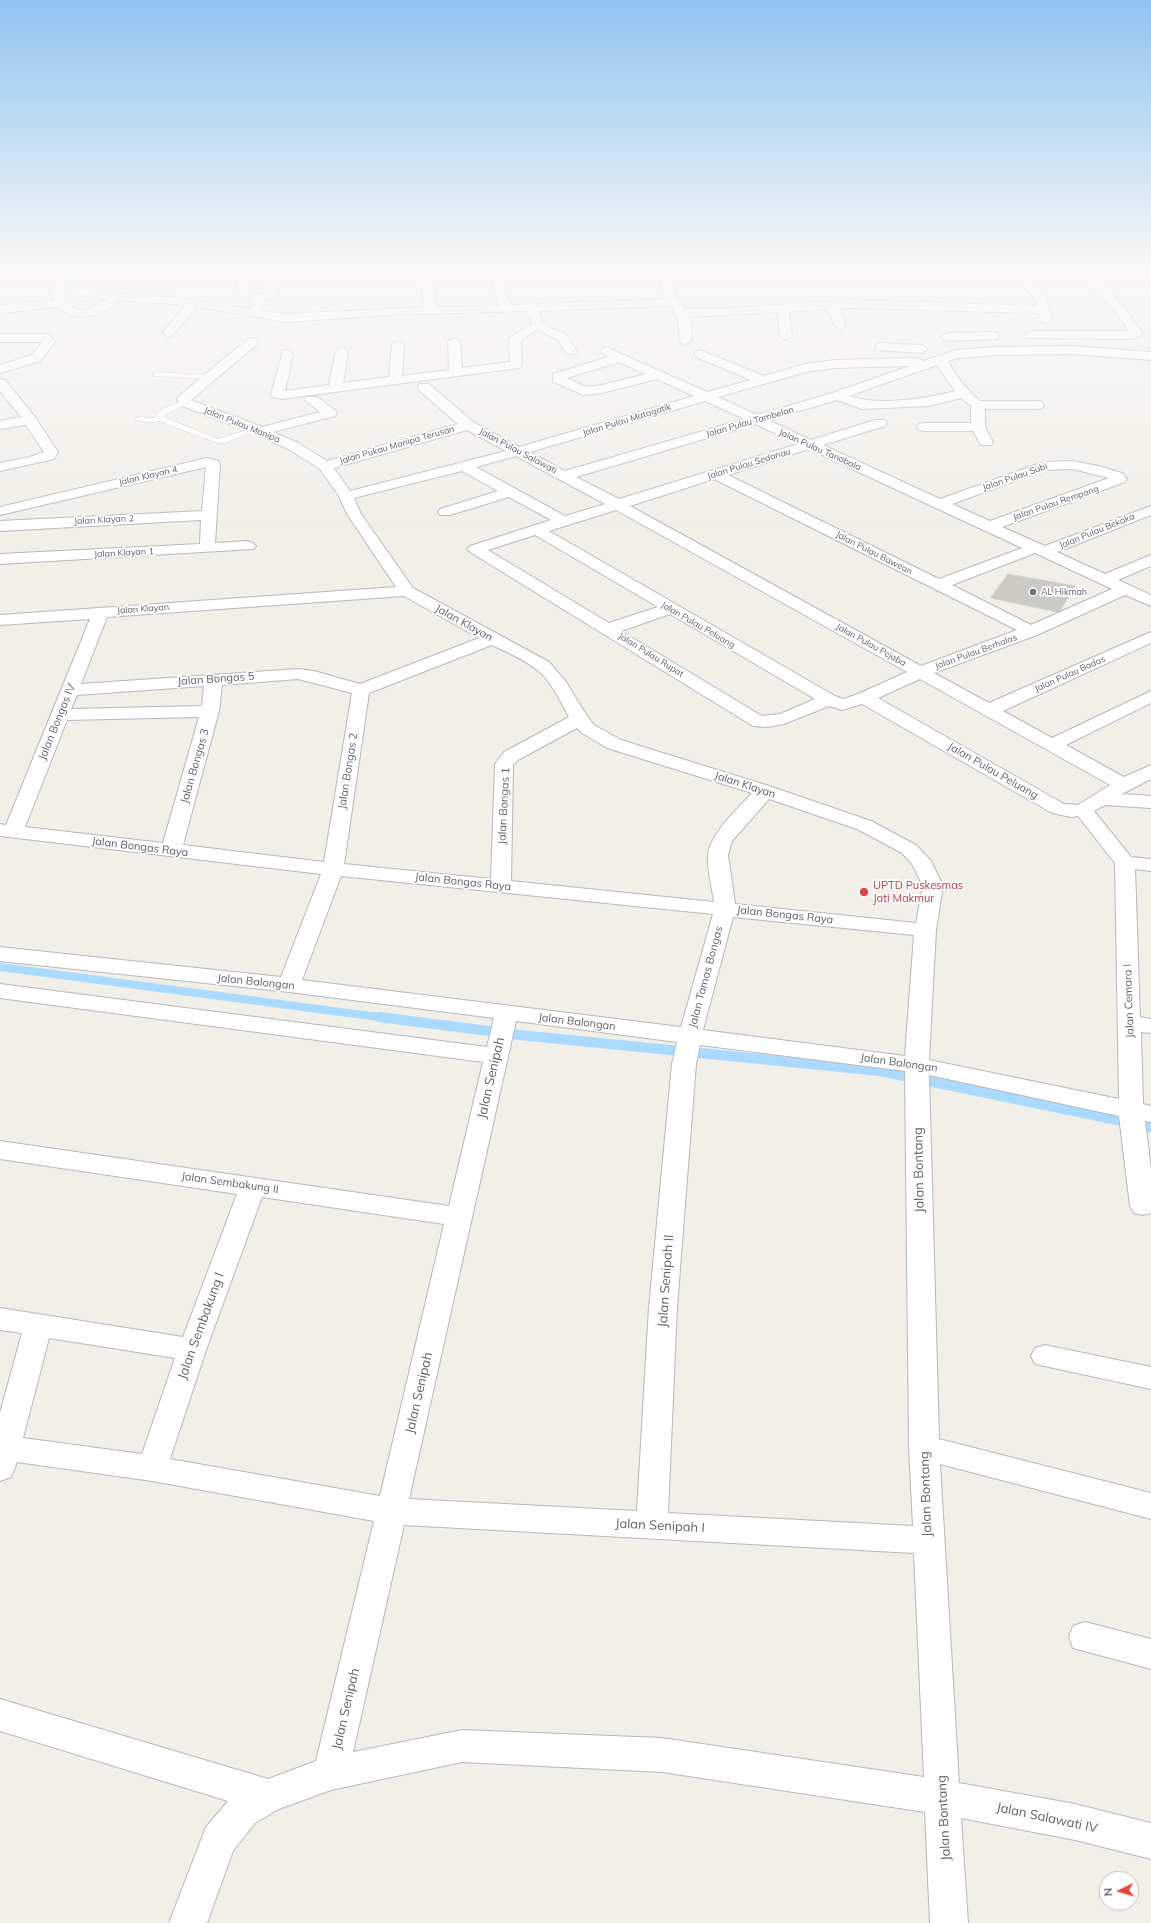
<!DOCTYPE html>
<style>
body{margin:0}
#map{position:relative;width:1151px;height:1923px;overflow:hidden;background:#f1efe8;font-family:Mulish,sans-serif}
canvas{display:block}
.north{position:absolute;left:1099px;top:1871px;width:40px;height:40px;box-sizing:border-box;background:#fff;border:1px solid #bfc1c3;border-radius:50%;rotate:265deg;font-size:11px;font-weight:700;line-height:16px;text-align:center;color:#5f6368}
.north::after{content:'';display:block;margin:auto;width:14px;height:18px;background:#ea4335;clip-path:polygon(50% 0,100% 100%,50% 72%,0 100%)}
</style>
<div id="map">
<canvas width="1151" height="1923"></canvas>
<div class="north">N</div>
</div>
<script>
const g = document.querySelector('canvas').getContext('2d');
g.lineJoin = 'round';
function stroke(path, color, width, dash) {
  g.strokeStyle = color;
  g.lineWidth = width;
  g.lineCap = dash ? 'butt' : 'round';
  g.setLineDash(dash || []);
  g.stroke(path);
}
function fill(path, color) {
  g.fillStyle = color;
  g.fill(path, 'evenodd');
}
function write(font, color, halo, rows, align = 'center') {
  g.font = font + ' Mulish,sans-serif';
  g.lineWidth = 3.5;
  g.setLineDash([]);
  g.textBaseline = 'middle';
  g.strokeStyle = halo;
  g.fillStyle = color;
  for (const [text, x, y, turn = 0] of rows) {
    g.save();
    g.translate(x, y);
    g.rotate((+turn || 0) * Math.PI / 180);
    g.textAlign = isNaN(turn) ? turn : align;
    if (halo) g.strokeText(text, 0, 0);
    g.fillText(text, 0, 0);
    g.restore();
  }
}
stroke(new Path2D(`
 M0,967L386,1018`), '#aadaff', 8);
stroke(new Path2D(`
 M379,1017L520,1035L880,1071L1151,1127`), '#aadaff', 10);
const building = new Path2D(`
 M1008,574L1075,586L1060,611L1057,612L991,598Z`);
fill(building, '#cccac5');
stroke(building, '#d6d1c6', 1);
const service = new Path2D(`
 M154,372L210,375L214,377L210,379L157,376H154Z
 M185,400H188V404L168,413L164,417L218,439L256,427L260,429L225,443H217L159,421C153,423 140,423 135,419L139,417L154,418L162,409Z`);
const minor = new Path2D(`
 M55,265H66L63,286L135,296L177,297L251,309L252,300L242,296L240,294L234,275L236,273H244L251,292L259,294L265,293L268,274L273,265H285L279,274L277,295L275,297L264,300L262,311L286,314L424,307L421,285H366L364,283L370,280H428L434,288L436,307L500,306L492,287L494,265H506L504,287L511,305L666,299L654,265H665C671,280 675,297 685,309H714L852,300L1037,306C1032,284 1006,281 994,265H1084L1096,278H1151V284H1102L1125,308L1142,333L1140,336L1131,339L1026,338L1024,335L1030,331H1129L1116,312L1075,269L1013,271C1025,279 1040,285 1046,298C1050,306 1048,311 1053,319L1047,323L1043,322L1037,313L852,308H840L846,325L840,329L834,325L828,309L789,312L792,336L786,340L780,336L778,312L689,317L692,325L691,341L685,345L679,341C680,326 679,317 670,306L539,311L543,323L550,328L565,333L577,351L575,354H567L557,339L537,330L521,340L522,363L519,368L281,399L273,397L271,394L283,351L287,350L293,354L285,391L329,385L336,351L342,347L348,351L343,383L389,377L392,345L398,341L404,345L402,376L449,370L448,342L454,338L460,342L462,368L510,362L509,338L532,324L527,311L389,315L286,322L197,307L172,336L168,337L162,333L186,305L114,300L116,302C113,306 107,309 103,311C87,319 72,320 59,307L0,313V305L55,300L50,294ZM62,293L108,299L89,309L80,311L73,307Z
 M993,332L997,333L999,336L997,339L947,341L941,337L947,333Z
 M0,334H45L49,335L55,342L40,361L0,373V365L32,355L42,342H0Z
 M252,338L256,339L258,342L256,345L191,400L262,427L320,412L305,400L307,397H317L335,410L337,413L335,416L273,432L298,443L327,461L458,424L419,390L418,387L419,384H429L473,422L519,447L694,396L657,379L602,393L584,395L554,382L553,379V374L608,357L600,351L606,347L707,392L751,380L696,357L694,354L696,351L700,350L764,376L805,364L834,360L917,358L923,361L956,350L996,347L1072,346L1151,352V360L1072,354L996,355L958,358L948,361C956,377 967,390 980,401H1037L1042,402L1044,405L1042,408L1037,409H985V427L993,442L991,445H981L973,431H924L919,430L917,427L919,424L924,423H971V406L961,398L928,406L862,409L837,400L768,420L811,440L875,420H885L887,423L885,426L823,445L940,499L1043,462L1073,461L1098,466L1122,473L1127,479L1125,482L1002,527L1045,546L1151,506V515L1057,552L1105,574L1151,555V566L1118,580L1151,595V606L1125,595L1037,635L934,673L989,703L1151,632V643L1003,711L1052,738L1151,691V703L1066,745L1124,777L1151,765V779L1122,794L1151,796V808L1105,805L1094,811L1131,857L1151,859V871L1135,869L1140,1017L1151,1019V1033L1141,1032L1143,1104L1151,1106V1122L1145,1121L1151,1169V1213L1143,1215L1134,1213L1130,1206L1119,1116L929,1075L939,1439L1151,1493V1519L940,1464L959,1783L1075,1804L1151,1823V1859L1075,1840L961,1818L968,1923H930L925,1812L662,1772L462,1762L331,1790L279,1809L255,1823L233,1851L207,1923H169L206,1827L228,1801L0,1731V1699L268,1779L316,1761L374,1521L152,1481L17,1462L11,1477L0,1481V1413L22,1333L0,1330V1308L183,1337L237,1194L0,1159V1141L449,1206L483,1062L0,998V984L487,1047L494,1018L289,992L0,961V947L281,977L321,874L0,836V824L6,825L90,619L0,625V615L396,587L347,514L339,496L320,469L288,449L251,432L180,405L177,399L179,396L248,339ZM619,362L646,374L602,385L586,387L567,378ZM937,365L955,391C925,399 878,406 849,396ZM910,366L832,393L757,415L718,397L806,372L834,368ZM705,401L744,419L565,471L530,452ZM755,424L798,444L619,499L576,477ZM467,430L506,451L350,491L334,468ZM809,449L1022,548L939,579L728,475ZM516,456L605,504L565,516L476,467ZM1073,469L1109,478L990,521L952,504L1045,470ZM462,471L498,491L440,509L438,512L440,515H450L509,497L551,520L470,546L467,549L470,552L753,726L768,727L784,724L829,706L842,710L862,704L1052,813L1071,817L1078,816L1115,863L1119,1099L929,1060L936,930L943,886L931,861L916,845L871,821L772,787L621,740L594,725L587,716L566,682L549,662L413,588L361,514L354,498ZM714,479L1017,630L921,666L630,506ZM616,510L907,672L858,694L843,699L835,696L549,531ZM535,535L658,607L609,623L488,550ZM1035,553L1112,589L1031,625L952,585ZM404,596L479,638L360,684L314,671L298,669L81,684L107,617ZM670,614L815,699L780,714L762,716L621,631ZM492,645C507,652 523,659 536,669C551,680 560,701 569,717L504,752L495,764L491,879L344,864L369,693ZM298,679L352,693L324,862L183,845L219,711L222,685ZM920,679L1110,785L1078,805L1064,804L878,698ZM204,686L202,706L71,709L77,695ZM199,717L163,843L25,827L67,720ZM577,728L582,733L607,748L752,793C738,809 709,834 708,856C707,870 712,887 714,902L511,881L513,765L518,760ZM769,799L857,829L902,853L912,864L923,886L916,923L735,904L728,855L732,841ZM341,876L713,914L681,1027L302,980ZM733,917L914,935L905,1056L703,1030ZM516,1021L677,1042L672,1064L649,1307L637,1511L409,1499ZM700,1045L905,1071L909,1448L913,1526L668,1513L677,1307L696,1064ZM262,1197L444,1224L380,1496L170,1459L206,1350ZM49,1338L175,1358L142,1454L23,1438ZM404,1525L914,1553L924,1777L662,1738L462,1730L353,1752Z
 M881,343L922,345L928,349L922,353L877,350L875,347L877,344Z
 M0,379L5,380L35,417L58,452L54,459L0,471V463L30,457L44,452L26,425L0,429V421L21,417L0,391Z
 M207,458L218,461L220,464L215,543L248,541L253,543L256,546L253,549L0,564V554L200,544L201,520L0,531V521L202,511L206,467L0,515V507Z
 M1045,1345L1151,1367V1389L1035,1364L1031,1356L1035,1348Z
 M1085,1622L1151,1639V1669L1073,1648L1069,1637L1073,1626Z`);
stroke(service, '#b5b8bc', 1);
stroke(minor, '#b5b8bc', 2);
fill(service, '#fff');
fill(minor, '#fff');
const sky = g.createLinearGradient(0, 0, 0, 535);
sky.addColorStop(0, '#8fc3f1');
sky.addColorStop(0.5, '#f9f8f5');
sky.addColorStop(1, '#f9f8f500');
g.fillStyle = sky;
g.fillRect(0, 0, 1151, 535);
for (const [x, y, r, color] of [
 [1033,592,4,"#6b7280"],
 [864,892,5,"#e0444e"]
]) {
  const dot = new Path2D();
  dot.arc(x, y, r, 0, 2 * Math.PI);
  g.fillStyle = color;
  g.fill(dot);
  stroke(dot, '#fff', 1.5);
}
write('9px', '#5f6368', '#fff', [
 ["Jalan Pulau Matagatik",627,420,-17],
 ["Jalan Pulau Tambelan",750,422,-16],
 ["Jalan Pulau Manipa",242,425,22],
 ["Jalan Pukau Manipa Terusan",397,445,-16],
 ["Jalan Pulau Tanabala",820,450,24],
 ["Jalan Pulau Salawati",518,451,28],
 ["Jalan Pulau Sedanau",749,464,-17],
 ["Jalan Klayan 4",148,476,-13],
 ["Jalan Pulau Subi",1015,477,-19],
 ["Jalan Pulau Rempang",1056,503,-19],
 ["Jalan Klayan 2",104,520,-3],
 ["Jalan Pulau Bekaka",1097,531,-22],
 ["Jalan Klayan 1",124,553,-3],
 ["Jalan Pulau Bawean",874,553,27],
 ["Jalan Klayan",143,609,-4],
 ["Jalan Pulau Peluang",698,625,30],
 ["Jalan Pulau Pejaba",871,645,29],
 ["Jalan Pulau Berhalas",976,652,-20],
 ["Jalan Pulau Rupat",651,655,32],
 ["Jalan Pulau Badas",1070,674,-24]
]);
write('9px', '#5b616d', '#fff', [
 ["AL Hikmah",1041,592]
], 'left');
write('11px', '#5f6368', '#fff', [
 ["Jalan Klayan",464,623,29],
 ["Jalan Bongas 5",216,679,-4],
 ["Jalan Bongas IV",57,722,-68],
 ["Jalan Bongas 3",195,766,-74],
 ["Jalan Bongas 2",348,771,-81],
 ["Jalan Pulau Peluang",993,771,30],
 ["Jalan Klayan",745,785,18],
 ["Jalan Bongas 1",504,806,-87],
 ["Jalan Bongas Raya",140,847,7],
 ["Jalan Bongas Raya",463,882,6],
 ["Jalan Bongas Raya",785,915,6],
 ["Jalan Tamas Bongas",706,977,-75],
 ["Jalan Balongan",256,982,6],
 ["Jalan Cemara I",1129,1001,-92],
 ["Jalan Balongan",577,1022,7],
 ["Jalan Balongan",899,1063,8],
 ["Jalan Sembakung II",230,1183,8]
]);
write('11px', '#be3a42', '#fff', [
 ["UPTD Puskesmas",873,886],
 ["Jati Makmur",873,899]
], 'left');
write('13px', '#5f6368', '#fff', [
 ["Jalan Senipah",491,1078,-77],
 ["Jalan Bontang",919,1170,-91],
 ["Jalan Senipah II",666,1281,-86],
 ["Jalan Sembakung I",201,1326,-70],
 ["Jalan Senipah",419,1393,-77],
 ["Jalan Bontang",926,1494,-92],
 ["Jalan Senipah I",660,1526,3],
 ["Jalan Senipah",346,1709,-77],
 ["Jalan Bontang",944,1818,-93],
 ["Jalan Salawati IV",1047,1818,12]
]);
</script>
